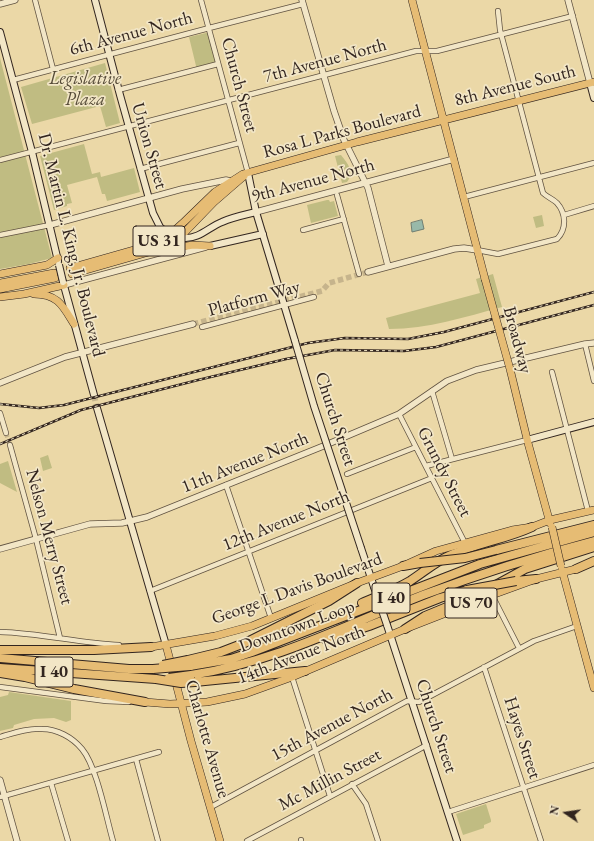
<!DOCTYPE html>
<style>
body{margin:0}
#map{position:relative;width:594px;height:841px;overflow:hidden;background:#ebd8a7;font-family:"EB Garamond",serif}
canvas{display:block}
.north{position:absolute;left:546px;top:793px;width:40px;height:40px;-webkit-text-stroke:3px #f2e6c6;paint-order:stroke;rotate:283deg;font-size:11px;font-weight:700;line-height:16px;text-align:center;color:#32251f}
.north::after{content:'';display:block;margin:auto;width:14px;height:18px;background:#32251f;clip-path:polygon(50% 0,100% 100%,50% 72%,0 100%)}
</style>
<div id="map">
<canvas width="594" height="841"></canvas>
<div class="north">N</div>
</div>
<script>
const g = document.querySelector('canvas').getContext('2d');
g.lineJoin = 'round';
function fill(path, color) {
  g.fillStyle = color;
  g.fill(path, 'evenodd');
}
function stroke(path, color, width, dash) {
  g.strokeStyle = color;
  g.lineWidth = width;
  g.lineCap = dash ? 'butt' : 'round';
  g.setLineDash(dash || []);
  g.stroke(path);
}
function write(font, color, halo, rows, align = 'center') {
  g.font = font + ' "EB Garamond",serif';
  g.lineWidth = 3.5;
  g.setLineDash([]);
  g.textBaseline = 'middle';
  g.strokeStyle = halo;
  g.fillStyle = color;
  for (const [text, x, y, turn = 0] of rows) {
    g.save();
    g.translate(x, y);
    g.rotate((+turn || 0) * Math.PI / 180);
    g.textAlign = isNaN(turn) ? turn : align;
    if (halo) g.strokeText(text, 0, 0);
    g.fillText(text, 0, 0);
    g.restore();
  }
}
fill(new Path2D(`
 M210,32L218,64L197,70L189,37Z
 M0,58L52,258L29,264L0,269Z
 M105,63L120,123L106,127L100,106L32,124L21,87Z
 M84,144L92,174L100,172L101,177L134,168L140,192L107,201L105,194H102L97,177L67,185L72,203L67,204V206L54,210L40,156Z
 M341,155C348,164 355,172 347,182L342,183L335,156Z
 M327,200H329L330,202L334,201L338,216L311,223L307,205Z
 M542,215L544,226L536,228L533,217Z
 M493,274L502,307C465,317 428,329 389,329L386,318L480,293L476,279Z
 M48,455L52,468L43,471L40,458Z
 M8,461L17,492L0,483V464Z
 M9,692L71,701V720L66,722L54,718L34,719L14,725L13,728L0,731V697L8,695Z
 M486,804L491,820V822L484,825V828L463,835L456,814Z`), '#c0bc82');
const water = new Path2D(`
 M422,220L424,229L412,232L411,223Z`);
fill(water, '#98b9a9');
stroke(water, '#6f7e72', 1);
stroke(new Path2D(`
 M6,433L10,445`), '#c6b48c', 4.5, [4.5, 2]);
stroke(new Path2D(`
 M193,324L318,292L322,291L329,283L368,272`), '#c6b48c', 5.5, [5.5, 3]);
stroke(new Path2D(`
 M94,395L97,408`), '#c6b48c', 6, [6, 3]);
const minor = new Path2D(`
 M35,0L53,69
 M201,0L248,173
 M13,80L213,27L303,4
 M118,90L218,64
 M0,160L416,51H437L573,16
 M140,169L239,143
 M337,195L359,274
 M464,197L594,163
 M564,215L594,206
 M303,230L344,219
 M0,235L50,225
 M477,250L498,254L557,239C567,229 566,213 557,203C553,199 547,197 543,193L500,30L498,11
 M202,327L314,297
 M585,344L594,381
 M552,372L588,511
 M432,391L452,459
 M0,413L6,433
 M399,414L465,543
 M10,445L36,539L60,638
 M426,466L527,440
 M347,474L416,447
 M226,485L271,618
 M150,591L432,478
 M492,595L519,648
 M0,632C40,633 79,643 119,645
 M484,667L541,841
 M292,677L330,796
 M0,687L106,701L129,702
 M0,737C14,733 28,728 42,729C57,729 72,737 82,749C97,767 106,817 113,841
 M136,759L158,841
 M51,783L68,841
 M352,784L366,804L378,841
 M0,797L159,752
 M211,807L407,701L419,702L534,641L577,626
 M448,812L594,765
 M301,840V841
 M247,841L427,745`);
const tertiary = new Path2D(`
 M302,0L334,111L344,140L368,188L388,266
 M568,0L590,83
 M0,4L15,0
 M256,212L454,159
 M50,225L182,189L226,180L230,181
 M368,272L454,249L464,248L477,250
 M64,285L206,247
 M0,383L65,357L193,324
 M0,549L90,524L122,523L147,517L321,447L399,414L447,381L476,370L585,344L594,343
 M0,780L17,841`);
const secondary = new Path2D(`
 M95,0L120,95L153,213L160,227L166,232
 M0,32L32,152L58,261
 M590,83L594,98
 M248,173L256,212L295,341
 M184,238C199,239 209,227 222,222C233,217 244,215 256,212
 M210,246L263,234
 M63,282L94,395
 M97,408L166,645
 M527,440L594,422
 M361,548L374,587
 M387,625L457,841`);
const primary = new Path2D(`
 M412,0L485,279
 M163,250L193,245L210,246
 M70,268L151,245L165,239L185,221L215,192L243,174L357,142L594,82
 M0,274L47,265L58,258
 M72,274L149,252L165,246L185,232L214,202L244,176
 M0,283L54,273
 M0,289L55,278
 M34,294C58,294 63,306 74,324
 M0,297L24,294L64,285
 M510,369L528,443L550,523
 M562,570L594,688
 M166,645L191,741L220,841
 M151,647L215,636L252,626L357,583L403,566L436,551L512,530L532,527L550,520L594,510
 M145,702L170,704L207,702L245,694L292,677L405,629L492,595L536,579L576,569`);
const motorway = new Path2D(`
 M496,550L594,525
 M403,566L420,563
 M576,569L594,561
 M516,581L536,579
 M362,603C378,596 395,590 410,581C424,572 436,561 451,555C477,543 506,539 532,527
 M405,629L425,616L483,592L525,569L594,547
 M326,640L369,626L440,598L467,590
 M0,650H94L151,647
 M0,658L129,669H153
 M188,660L221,652L247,642L329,601L357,583
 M190,666L231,659L252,652L480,564L594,532
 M0,668L156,679
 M0,673L25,677L74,689L145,702
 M191,675C275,662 346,625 423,595C479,574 536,556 594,541
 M195,682L305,671`);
stroke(minor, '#605241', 6);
stroke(tertiary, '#605241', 7);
stroke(secondary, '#32251f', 8);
stroke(primary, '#32251f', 8);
stroke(motorway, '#32251f', 10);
stroke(minor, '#f2e6c6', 4.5);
stroke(tertiary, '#f2e6c6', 5.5);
stroke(secondary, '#f2e6c6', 6);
stroke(primary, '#e6bc74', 7);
stroke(motorway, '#e6bc74', 8);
const rail = new Path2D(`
 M0,404L39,408L64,405L308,343L345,338L408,339L444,332L594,292
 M0,444L81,410L198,380L286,359L335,350L404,351L436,347L594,305`);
stroke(rail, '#32251f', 2.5);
stroke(rail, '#f2e6c6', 1, [3]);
const secondaryBridge = new Path2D(`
 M166,232L174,236L184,238
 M59,265L63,282
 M295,341L314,406L361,548
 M374,587L387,625`);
const primaryBridge = new Path2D(`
 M485,279L510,369
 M552,527L561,566`);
const motorwayBridge = new Path2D(`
 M420,563L465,558L496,550
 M467,590L516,581
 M163,665L188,660
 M153,669L190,666
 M169,678L191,675
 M156,679L181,683L195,682`);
stroke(secondaryBridge, '#32251f', 8, []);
stroke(primaryBridge, '#32251f', 8, []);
stroke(motorwayBridge, '#32251f', 10, []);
stroke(secondaryBridge, '#f2e6c6', 6);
stroke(primaryBridge, '#e6bc74', 7);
stroke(motorwayBridge, '#e6bc74', 8);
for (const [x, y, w] of [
 [159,241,52],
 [391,598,38],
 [471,603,52],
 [54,672,38]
]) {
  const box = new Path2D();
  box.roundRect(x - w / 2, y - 15, w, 30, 3);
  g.fillStyle = '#f2e6c6';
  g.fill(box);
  stroke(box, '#32251f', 1);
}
write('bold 17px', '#32251f', null, [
 ["US 31",159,241],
 ["I 40",391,598],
 ["US 70",471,603],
 ["I 40",54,672]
]);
write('18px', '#32251f', '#f2e6c6', [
 ["6th Avenue North",131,34,-15],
 ["7th Avenue North",325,61,-15],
 ["Church Street",239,85,75],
 ["8th Avenue South",515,86,-14],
 ["Rosa L Parks Boulevard",342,132,-15],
 ["Union Street",149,146,74],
 ["9th Avenue North",313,181,-15],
 ["Dr. Martin L. King, Jr. Boulevard",71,245,76],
 ["Platform Way",254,299,-15],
 ["Broadway",517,340,75],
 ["Church Street",335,419,72],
 ["11th Avenue North",245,463,-22],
 ["Grundy Street",444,472,63],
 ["12th Avenue North",286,521,-22],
 ["Nelson Merry Street",49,537,75],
 ["George L Davis Boulevard",297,589,-20],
 ["Downtown Loop",297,627,-20],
 ["14th Avenue North",301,655,-21],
 ["15th Avenue North",332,725,-28],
 ["Church Street",436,726,72],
 ["Hayes Street",522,738,72],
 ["Charlotte Avenue",207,739,74],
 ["Mc Millin Street",330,780,-28]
]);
write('italic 18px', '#564b38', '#f2e6c6', [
 ["Legislative",85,79],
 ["Plaza",85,100]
]);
</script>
